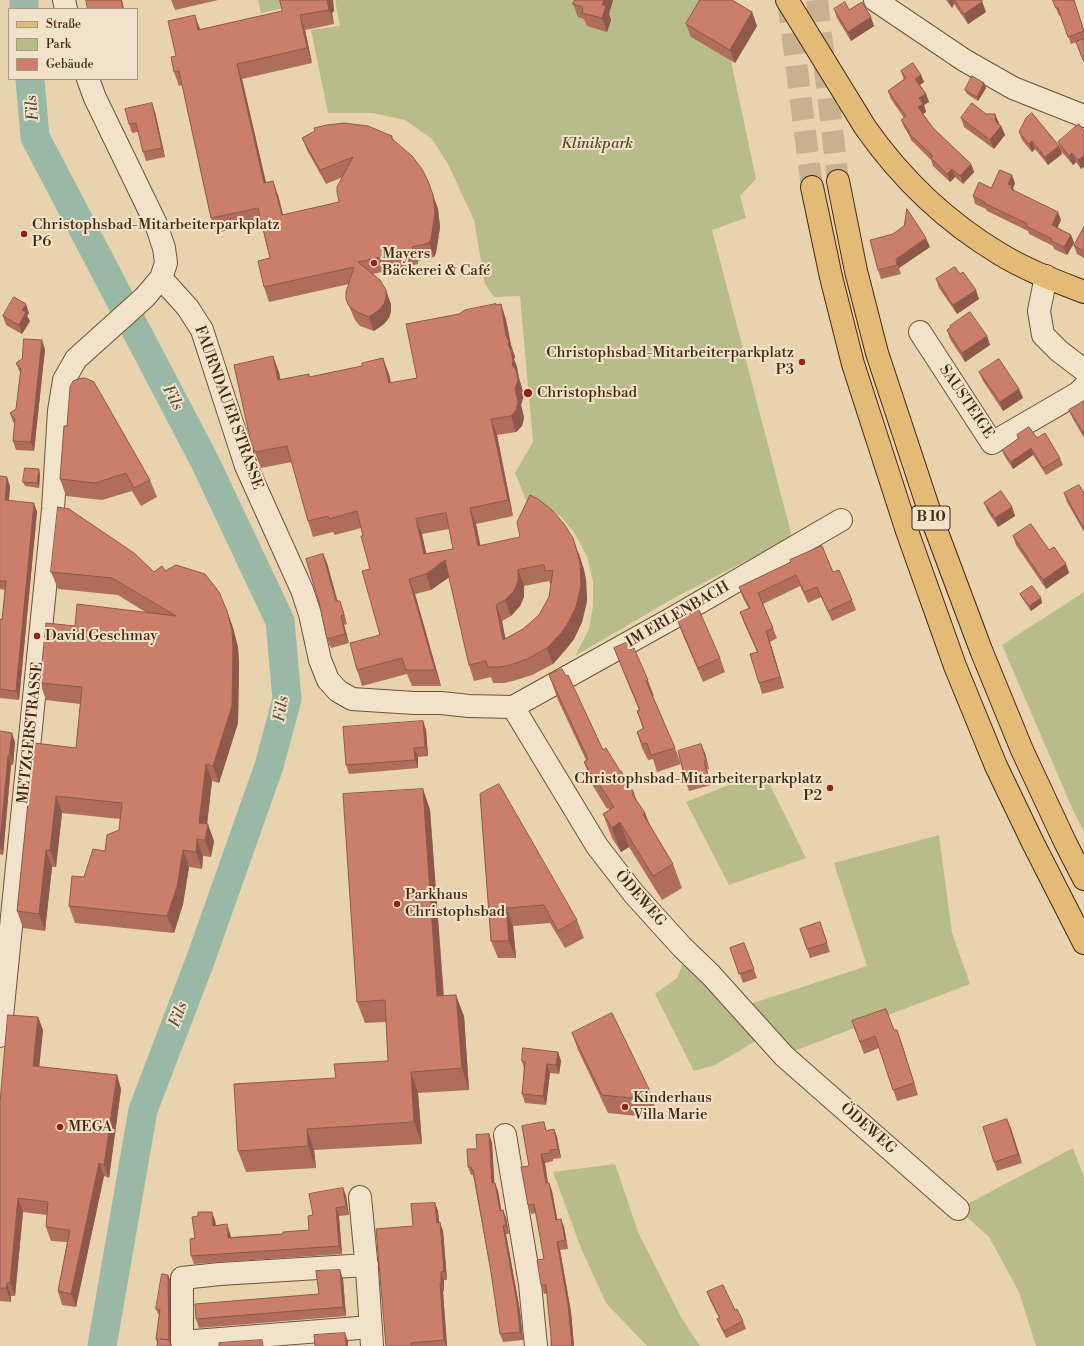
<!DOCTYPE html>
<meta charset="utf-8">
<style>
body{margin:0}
#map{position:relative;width:1084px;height:1346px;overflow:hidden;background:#e9d3ae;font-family:"Libre Bodoni",serif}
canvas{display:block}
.legend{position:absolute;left:8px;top:8px;width:130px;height:72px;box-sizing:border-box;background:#f1e2ca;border:1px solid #ad9780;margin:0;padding:5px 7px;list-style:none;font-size:12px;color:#462710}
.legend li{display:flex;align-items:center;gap:8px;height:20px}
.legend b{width:20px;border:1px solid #ad9780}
</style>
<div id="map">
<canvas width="1084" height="1346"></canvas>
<ul class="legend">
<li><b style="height:5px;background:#e4ba77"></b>Straße</li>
<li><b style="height:11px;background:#b8bc89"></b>Park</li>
<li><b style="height:11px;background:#cb7f6b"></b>Gebäude</li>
</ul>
</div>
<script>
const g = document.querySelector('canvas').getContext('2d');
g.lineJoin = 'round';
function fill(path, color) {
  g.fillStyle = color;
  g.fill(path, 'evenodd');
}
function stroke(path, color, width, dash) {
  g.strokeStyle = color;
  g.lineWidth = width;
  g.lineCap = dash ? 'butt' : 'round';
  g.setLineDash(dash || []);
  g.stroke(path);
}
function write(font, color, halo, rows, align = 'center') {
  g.font = font + ' "Libre Bodoni",serif';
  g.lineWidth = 4;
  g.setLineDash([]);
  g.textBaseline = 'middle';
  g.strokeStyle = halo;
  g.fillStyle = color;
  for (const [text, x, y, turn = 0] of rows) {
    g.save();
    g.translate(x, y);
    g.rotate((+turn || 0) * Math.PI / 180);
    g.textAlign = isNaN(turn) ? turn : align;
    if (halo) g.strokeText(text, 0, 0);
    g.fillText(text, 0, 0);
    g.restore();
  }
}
fill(new Path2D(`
 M258,0H318L261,13Z
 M335,0H718L756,179L740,196L746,218L712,230L792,537L674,598L575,656L589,629L593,606V581L587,556L574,532L561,517L546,507L528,505L515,473L533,442L520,296L494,297L485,284L474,220L448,164L432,139L405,120L372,113H328L311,30L340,26Z
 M1084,592V832L1073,810L1002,645Z
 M764,773L806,858L729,885L686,802L749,777Z
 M939,835L952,933L970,984L794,1051L747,1005L867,966L834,863Z
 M685,958L756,1041L715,1065L694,1071L655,994L677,978Z
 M1073,1148L1084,1178V1346H1036L1019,1292L989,1237L958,1209Z
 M615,1164L638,1232L681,1317L700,1346H647L606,1303L581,1248L553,1172Z`), '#b8bc89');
stroke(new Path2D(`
 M24,0V9
 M30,79L35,137L205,462L280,621L287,699L269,766L200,961L143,1110L102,1346`), '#99b9a6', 29);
stroke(new Path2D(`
 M788,0L812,187
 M817,0L838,181`), '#c8b18e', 22, [22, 11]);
const minor = new Path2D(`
 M64,0L66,9
 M875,0L964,60L1013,88L1084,116
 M1046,276L1039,311L1043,335L1059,351L1084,370
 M161,278L188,308L202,330L246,466L302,590L310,614L320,660L328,680L338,691L352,699L414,703H441L469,706L513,707L671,619L841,520
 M920,332L992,443L1078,393L1084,387
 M513,707L597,846L634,894L682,947L711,975L784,1056L958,1209
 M0,1036L53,509L59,411L64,380L76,359L145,297L161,278L166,263L164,248L156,224L95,98L88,79
 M505,1135L530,1284L536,1346
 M360,1197L367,1270L372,1346
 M367,1265L220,1274L182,1278V1342L371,1327`);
const major = new Path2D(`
 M787,0L865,127C902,180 945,221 1000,254C1026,270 1056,281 1084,292`);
const highway = new Path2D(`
 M838,181L856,271L877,353L932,519L981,650L1022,750L1065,842L1084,879
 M812,187L831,277L853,364L907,531L955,666L996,766L1033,843L1084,943`);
stroke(minor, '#6f5238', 24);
stroke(major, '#462710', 24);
stroke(highway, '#462710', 24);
stroke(minor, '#f1e2ca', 22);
stroke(major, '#e4ba77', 22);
stroke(highway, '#e4ba77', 22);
fill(new Path2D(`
 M171,0H218L175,10Z
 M280,0H333L334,11L332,13L334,24L305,30L312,63L242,79L266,182L278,195L283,215L339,202L343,177L326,184L308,152L302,138L315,131L314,128L392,136L394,141L428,181L438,209L440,227L436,253L434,257L418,261V264L373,274L391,304V311L389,318L384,324L374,331L360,326L355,320L346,299L349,284L269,302L264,287L270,258L261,222L216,233L211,218L182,85L179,86L174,72L200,30L282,11Z
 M575,0H613L609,14L611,20L607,32L587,26L584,19L578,17L573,4Z
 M946,0H983L982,1L986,12L968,24L954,4L952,8Z
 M1053,0L1084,30V63L1077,42L1071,44L1060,15L1059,16Z
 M834,9L849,10L874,26L851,41L837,18Z
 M752,12L757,26L735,63L691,37L686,24Z
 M901,71L921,75L924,82L920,85L926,94L929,102L924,105L926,112L923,114L933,128L971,164L974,172L963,184L955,177L950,182L933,166L931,160L911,140L909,135L904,127L901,120L904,118L891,99L888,91L904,80Z
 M984,83L986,88L978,101L967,94L965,90Z
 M155,112L165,157L146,161L143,152L138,132L132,133L129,124Z
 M986,114H995L999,124L1001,126L1005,135L994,149L964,127L961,118Z
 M1084,131L1081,169L1076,162L1073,165L1061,151L1058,142Z
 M1019,132L1059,146L1062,154L1048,165L1035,149L1032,152L1022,140Z
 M1015,183L1013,188V190L1061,220L1057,228L1071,235L1074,243L1067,255L1054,249L1053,246L1029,234L1028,231L987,211L986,209L975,204L973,196L991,188Z
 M1084,227V258L1077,254L1074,246Z
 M930,247L899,268L901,274L881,279L878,270Z
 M960,274L979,299L957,314L939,288L936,279Z
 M496,304L497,305L501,304L506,320L511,345L515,357L514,359L517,367L519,378L521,385L524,395L521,405L524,418L522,426L516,432L497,435L513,516L476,524L480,546L579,553L584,570L586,580L587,601L582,622L574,639L567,648L553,664L532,675L513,681L504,683H493L491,677L474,681L469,665L449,577L431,590L415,594L441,686H412L407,674L362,686L357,670L380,635L370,569L361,528L335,535L333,532L313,537L308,521L292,462L261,468L251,443L279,372L280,380L310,377L389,374L391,383L417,378L459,314ZM449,529L453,549L426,554L422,534ZM549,581L551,586L549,597L539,615L523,629L505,639L502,621L511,616L520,606L524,597V586Z
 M29,313L27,316L30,321L22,334L6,325L3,316Z
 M950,326L987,336L990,345L965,362L950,339L947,330L951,327Z
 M45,349L34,451L16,450L13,441L15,424L13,422L10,413L16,409L20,373L16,363Z
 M979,372L1019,389L1023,398L1003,411L983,381Z
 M1084,401V438L1073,419L1069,410Z
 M64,426L150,480L157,497L141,506L132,491L102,500L66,496L60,479Z
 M1017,435L1037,438L1060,458L1063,465L1046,475L1033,455L1013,469L1005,457L1002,450L1018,439Z
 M40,474L39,488L25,486L23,482Z
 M0,476L10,486L9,500L37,512L19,700L0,698V619L2,620L5,590L0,589Z
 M1064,493H1084V532L1067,502Z
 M984,503L1012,507L1015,516L998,527L988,512Z
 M1013,536L1049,550L1066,564L1069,573L1046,589L1016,545Z
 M323,554L327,563L337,601L343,610L347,624L344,625L349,643L331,648L327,639Z
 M791,562L833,572L852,600L856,610L832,621L821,597L808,603L800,586L763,604L777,638L770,642L784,688L762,694L759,683L757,652L744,623L740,612L749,609L743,598L739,587Z
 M165,571L227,611L233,628L238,647L239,665L238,723L219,783L212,781L207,824L214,841L211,857L203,856L202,869L189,867L183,904L174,933L75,923L69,906L84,877L105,851L119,830L120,819L62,813L56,867H52L45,931L23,928L17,911L34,743L76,748L80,704L46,700L40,683L75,626L147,613L118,595L58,589L51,572H154Z
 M1020,594L1041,598L1042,603L1031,611L1022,598Z
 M677,619L720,658L725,672L703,682L682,633Z
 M614,648L631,650L648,680L654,696H653L675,748L681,764L657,772L653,759L648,760L642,748L637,732L643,729L637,711L639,710L620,664Z
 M549,675L603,750L620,771L634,793L637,801L645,813L650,825L673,864L682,888L662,900L629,847L621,852L612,838L603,814L610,810L608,808L607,809L593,786L584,762L586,760L558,700Z
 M423,721L426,730L428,756L418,757V768L349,774L346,765Z
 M0,731L15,742L13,765H11L3,855L0,854Z
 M705,753L709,769L707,770L711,785L689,791L686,782Z
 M423,789L430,810L444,996L464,1016L469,1090L418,1093L422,1144L314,1150L316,1168L246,1172L238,1151L336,1078L388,1061L386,1022L365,1023L357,1002Z
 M480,794L577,920L584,938L565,948L550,923L513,926L516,958H498L491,941Z
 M820,922L830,952L810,958L800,929Z
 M744,943L757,978L743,983L730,948Z
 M38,1017L43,1030L39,1067L117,1075L121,1089L109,1178L104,1176L76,1307L62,1305L58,1291L67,1242L51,1241L46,1227L47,1215L23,1212L15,1296H11V1302L0,1301V1103Z
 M852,1021L901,1041L918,1095L897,1101L879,1048L864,1054Z
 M572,1033L649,1089L655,1107L637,1116L608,1113L578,1050Z
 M558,1052L561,1061L559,1074L550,1073L546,1105L525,1103L522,1094L524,1069L522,1061Z
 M1007,1119L1022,1163L997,1171L994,1162Z
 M554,1129L557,1137L561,1158L553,1159V1161L545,1163L548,1183H549L552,1191L557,1219H561L564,1227L568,1249L560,1250L571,1312L574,1346H551V1337L547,1293L544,1294L541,1285L544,1259L536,1213L531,1214L528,1205L547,1130Z
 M489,1134L492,1143L494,1183H495L498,1191L501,1210H503L506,1218L509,1234H506L520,1311L523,1340L503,1342L500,1334L491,1272L473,1175H471L468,1167L477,1149Z
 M343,1188L346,1196L349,1215L339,1216L342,1254L194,1264L191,1256L195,1238L198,1216L215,1220L216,1225L230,1233L231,1237L283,1234L309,1230L313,1215Z
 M435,1203L438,1211L439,1223L443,1231L447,1280H444V1291L443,1292L447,1346H386L413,1226Z
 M168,1275L170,1280V1343H157L156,1339L159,1314H158L156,1309Z
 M343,1279L346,1316L199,1328L196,1319L319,1294Z
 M707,1292L735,1310L743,1321L746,1329L726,1338L720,1326L717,1319L719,1318L710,1300Z`), '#af6d5c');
fill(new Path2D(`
 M121,0H122L124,9H123Z
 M327,0H333L334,11L332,13L334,24L329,10Z
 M604,0H613L609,14L611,20L607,32L602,18V5Z
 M948,0H953L954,4L952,8Z
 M982,2L986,12L968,24L964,14Z
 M752,12L757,26L735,63L730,50Z
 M195,15L200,29L198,30Z
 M300,15L305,30L312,63L307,48Z
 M871,17L874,26L851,41L848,32Z
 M237,64L242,79L269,197L264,183Z
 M921,75L924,82L918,86L915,79Z
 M984,83L986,88L978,101L977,97Z
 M926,94L929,102L924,105L926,112L921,115L918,107L919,98Z
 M152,103L155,112L165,157L162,148Z
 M995,114L999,123V128L1001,126L1005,135L994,149L990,140L996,122Z
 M1032,141L1035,149L1032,152L1029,144Z
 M1059,146L1062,154L1048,165L1045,157Z
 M1072,153L1076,162L1073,165L1069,156Z
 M1084,155V167L1081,169L1078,160Z
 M971,164L974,172L963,184L960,176Z
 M952,169L955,177L950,182L947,174Z
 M1012,175L1015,183L1013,188L1015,194L1008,184Z
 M273,181L278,195L287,230L282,215Z
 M428,181L438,209L440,227L436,253L434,257L429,243Z
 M1058,212L1061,220L1055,233L1052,225Z
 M1071,235L1074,243L1067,255L1064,247Z
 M926,238L930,247L899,268L901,274L896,259Z
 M386,290L391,304V311L389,318L384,324L374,331L369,317Z
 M976,290L979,299L957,314L953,305Z
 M26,304L29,313L27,316L30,321L22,334L19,325L22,310Z
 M501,304L506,320L511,345L515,357L514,359L517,367L519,378L521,385L524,395L521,405L524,418L522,426L516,432L511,416L515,389L512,365L506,336Z
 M987,336L990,345L965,362L962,353Z
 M42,340L45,349L34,451L31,442Z
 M273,356L279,372L284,396L278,380Z
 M383,358L389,374L394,399L389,383Z
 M1019,389L1023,398L1003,411L1000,402Z
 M491,419L497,435L513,516L508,500Z
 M1031,448L1033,455L1013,469L1011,462Z
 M39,469L40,474L39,488L37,483Z
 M7,477L10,486L8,509L5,500Z
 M34,503L37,512L19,700L16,691Z
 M1012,507L1015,516L998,527L995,518Z
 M470,508L476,524L484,562L478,546Z
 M416,519L422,534L430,570L424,554Z
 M573,538L584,570L586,580L587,601L582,622L574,639L567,648L553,664L547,648Z
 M323,554L327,563L340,610L336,601Z
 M445,560L451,576L431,590L426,574Z
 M1066,564L1069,573L1046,589L1043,580Z
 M518,570L524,586V597L520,606L511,616L505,600Z
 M409,579L415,594L441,686L435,670Z
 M1041,598L1042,603L1031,611L1029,606Z
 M340,601L343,610L347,624L344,615Z
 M496,605L502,621L509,656L503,640Z
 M227,611L233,628L238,647L239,665L238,723L219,783L213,766Z
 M341,616L344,625L349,643L345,634Z
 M766,631L770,642L784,688L780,677Z
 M423,721L426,730L428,756L425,747Z
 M12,733L15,742L13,765L9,756Z
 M701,744L705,753L709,769L706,760Z
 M414,748L418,757V768L415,760Z
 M8,756L11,765L3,855L0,846V842Z
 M704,761L707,770L711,785L708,776Z
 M206,764L212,781L206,833L208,824L214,841L211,857L199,823Z
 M423,789L430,810L445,1018L437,996Z
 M56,796L62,813L56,867L50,850Z
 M645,813L654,837L643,814Z
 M620,822L629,847L621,852L612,828Z
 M197,839L203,856L202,869L196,852Z
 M46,850L52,867L45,931L39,914Z
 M183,850L189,867L183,904L174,933L167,916Z
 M506,908L513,926L516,958L509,941Z
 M456,995L464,1016L469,1090L462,1068Z
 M38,1017L43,1030L38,1079L33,1066Z
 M897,1030L901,1041L918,1095L914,1083Z
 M558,1052L561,1061L559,1074L556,1065Z
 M547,1064L550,1073L546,1105L543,1096Z
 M411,1072L418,1093L422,1144L414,1122Z
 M117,1075L121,1089L109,1178L104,1165Z
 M1007,1119L1011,1128L1022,1163L1018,1154Z
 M307,1129L314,1150L316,1168L308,1146Z
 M554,1129L557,1137L561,1158L558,1149Z
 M489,1134L492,1143L495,1192L492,1183Z
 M541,1154L545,1163L549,1191L546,1183Z
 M99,1163L104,1176L76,1307L71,1294Z
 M495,1183L498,1191L503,1219L500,1211Z
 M549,1183L552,1191L559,1228L556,1220Z
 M343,1188L346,1196L349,1215L346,1206Z
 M18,1198L23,1212L15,1296L10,1283Z
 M435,1203L438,1211L440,1231L437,1223Z
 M336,1208L339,1216L342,1254L339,1246Z
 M503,1210L506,1218L509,1234L506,1225Z
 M212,1212L215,1220L216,1234L213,1226Z
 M561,1219L564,1227L568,1249L565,1240Z
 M440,1222L443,1231L447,1280L444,1271Z
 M227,1224L230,1233L231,1246L228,1238Z
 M503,1226L506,1234L520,1311L523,1340L520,1332Z
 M557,1242L560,1250L571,1312L574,1346H572Z
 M340,1270L343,1279L346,1316L343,1307Z
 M441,1272L444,1280V1291L441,1283Z
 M168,1275L170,1280V1345L169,1340Z
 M7,1283L11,1296V1302L6,1288Z
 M440,1283L443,1292L447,1346H446L444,1340Z
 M345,1333L348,1341V1346H346Z`), '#8e594b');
const building = new Path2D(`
 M86,0H121L123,9H88Z
 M280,0H327L329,10L300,15L307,48L237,64L264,183L273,181L282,215L339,202L337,192V187L353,157L320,170L302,138L315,131L314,128L327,125L344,123L368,126L392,136L391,138L412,156L422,169L428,181L433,195L435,213L431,239L429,243L412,247L413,250L358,262L380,280L386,290V297L384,304L379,310L369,317L355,311L349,306L346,299V292L354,267L264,287L258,261L270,258L258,208L211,218L179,71L174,72L171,57L176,56L168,21L195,15L198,30L282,11Z
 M575,0H604L602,5L606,6L602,18L582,13L583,7L573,4Z
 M700,0H732L752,12L730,50L686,24Z
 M955,0H981L982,2L964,14Z
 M1053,0H1074L1084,31L1068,37L1058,8H1056Z
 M845,2L849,10L862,2L871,17L848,32L834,9Z
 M1084,39V59L1083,60L1076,42Z
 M913,63L921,75L915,79L926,94L919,98L923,104L918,107L933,128L971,164L960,176L952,169L947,174L931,158L933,156L908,133L910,132L901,120L906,116L888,91L906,78L901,71Z
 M972,76L984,83L977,97L965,90Z
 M152,103L162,148L143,152L136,123L129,124L125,109Z
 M972,103L986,114H995L996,122L1001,126L990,140L961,118Z
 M1032,113L1059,146L1045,157L1032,141L1029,144L1019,132L1026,118Z
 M1079,124L1084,131V155L1078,160L1072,153L1069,156L1058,142Z
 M1000,170L1012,175L1008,184L1012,186L1011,189L1058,212L1052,225L1071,235L1064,247L1051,241L1052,239L1026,226L1028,224L984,203L985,202L973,196L979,182L991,188Z
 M907,209L926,238L896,259L897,265L878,270L870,240L893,234L904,226Z
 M1084,227V251L1074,246Z
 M955,267L960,274L963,272L976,290L953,305L936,279Z
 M14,297L26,304L22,310L26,312L19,325L3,316Z
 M496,304V305L501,304L506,336L509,341L508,345L511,351L513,361L512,365L516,370L518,380L515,389L518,402L516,410L511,416L491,419L508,500L470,508L478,546L520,537L517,522L530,495L538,499L552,510L564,524L573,538L578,555L580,564L581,585L576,607L568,623L562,632L547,648L527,659L507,666L498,667H488L486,661L469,665L445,560L426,574L409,579L435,670H406L402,658L357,670L350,643L380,635L362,571L370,569L361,536H363L357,511L329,519L328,516L308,521L287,446L255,452L251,443L234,365L273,356L278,380L309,374V377L362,366V363L383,358L389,383L417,378L406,324L459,314L465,310ZM446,513L453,549L424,554L416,519ZM544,565L545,571L553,570L549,597L539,615L523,629L503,640L496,605L505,600L514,591L518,581V570Z
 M970,312L987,336L962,353L947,330L951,327L950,326Z
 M24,339L42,340L31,442L13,441L15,419L10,413L16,409L21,369L16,363L22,359Z
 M999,359L1019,389L1000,402L979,372Z
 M85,378L94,382L150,480L134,488L126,473L95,483L60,479L64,426H67L70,387L73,381L78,379Z
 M1084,401V434L1069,410Z
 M1029,427L1037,438L1045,433L1060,458L1043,468L1031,448L1011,462L1002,450L1019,438L1017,435Z
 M25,468L39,469L37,483L23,482Z
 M0,476L7,477L5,500L34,503L16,691L0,689V619L2,620L6,581H0Z
 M1079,485L1084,493V529L1064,493Z
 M1001,491L1012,507L995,518L984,503Z
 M58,507L69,509L134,553L154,572L162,566L165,571L176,565L205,574L219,592L227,611L232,630L233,648L232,706L213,766L206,764L199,823L208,824L205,840L197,839L196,852L183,850L177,887L167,916L69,906L72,876L84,877L93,849L105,851L107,835L119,830L122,803L56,796L50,850H46L39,914L17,911L34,743L76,748L82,687L40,683L46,623L75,626L77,604L176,616L112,578L51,572Z
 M1031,524L1049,550L1054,547L1066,564L1043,580L1013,536Z
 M822,546L833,572L839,570L852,600L828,611L817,587L804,592L796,575L758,593L773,628L766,631L780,677L759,683L750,654L758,652L740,612L750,608L739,587L791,562L790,560Z
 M323,554L336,601H340L344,615L341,616L345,634L327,639L319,602L306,559Z
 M1032,586L1041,598L1029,606L1020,594Z
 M699,610L720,658L698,668L677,619Z
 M628,642L631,650L634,648L648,680L646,681L675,748L651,755L647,743L642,744L637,732L644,728L637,711L640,710L614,648Z
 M562,669L566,676L568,675L603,750L606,748L620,771H621L634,793L632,794L645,813L643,814L673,864L653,876L620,822L612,828L603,814L614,807L599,784L598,785L584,762L588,759L549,675Z
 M423,721L425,747L414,748L415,760L346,765L343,727Z
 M0,731L12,733L9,756H8L0,842Z
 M701,744L706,760L704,761L708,776L686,782L678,751Z
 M499,784L577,920L558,931L544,905L506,908L509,941H491L480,794Z
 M423,789L437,996L456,995L462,1068L411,1072L414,1122L307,1129L308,1146L238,1151L234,1084L336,1078L334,1064L388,1061L385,1000L357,1002L343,794Z
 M820,922L827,943L807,949L800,929Z
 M744,943L754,969L739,974L730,948Z
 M886,1009L894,1030H897L914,1083L893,1090L875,1036L860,1042L852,1021Z
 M612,1013L649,1089L630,1098L602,1095L572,1033Z
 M8,1015L38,1017L33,1066L117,1075L104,1165L99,1163L71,1294L58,1291L70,1230L46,1227L48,1202L18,1198L10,1283H7L6,1288H0V1103Z
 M523,1048L558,1052L556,1065L547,1064L543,1096L522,1094L525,1062L522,1061Z
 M1007,1119L1018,1154L994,1162L983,1127Z
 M544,1122L546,1131L554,1129L558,1149L550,1150V1153L541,1154L546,1183H549L556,1220L561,1219L565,1240L557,1242L568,1304L572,1346H551V1337L546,1285H541L537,1260L544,1259L534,1204L528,1205L521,1167L529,1166L522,1126Z
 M489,1134L492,1183H495L500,1211L503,1210L506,1225L503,1226L517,1303L520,1332L500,1334L491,1272L473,1170H472L471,1167H468L467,1149H477L476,1135Z
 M343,1188L346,1206L336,1208L339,1246L191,1256L190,1239L195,1238L192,1217L198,1216V1212H212L213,1226L227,1224L228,1238L283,1234V1232L309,1230L308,1216L313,1215L309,1194Z
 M435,1203L437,1223L440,1222L444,1271L441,1272V1283H440L444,1340L411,1343L412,1346H386L376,1229L413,1226L411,1204Z
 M340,1270L343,1307L196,1319L195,1304L319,1294L316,1271Z
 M162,1274L168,1275L169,1340L160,1339L169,1340L171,1346H157L158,1339H156L160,1310L156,1309Z
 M723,1285L735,1310L737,1309L743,1321L724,1331L717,1319L720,1318L707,1292Z
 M345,1333L346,1346H315L314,1335Z
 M262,1340L263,1346H219V1343Z`);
fill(building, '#cb7f6b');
stroke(building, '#8e594b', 1);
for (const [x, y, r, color] of [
 [24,234,4,"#8f2418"],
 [374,263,4,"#8f2418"],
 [802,362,4,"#8f2418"],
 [528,393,5,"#8f2418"],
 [37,636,4,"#8f2418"],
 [830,788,4,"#8f2418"],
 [397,904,4,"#8f2418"],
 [625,1107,4,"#8f2418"],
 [60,1127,4,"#8f2418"]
]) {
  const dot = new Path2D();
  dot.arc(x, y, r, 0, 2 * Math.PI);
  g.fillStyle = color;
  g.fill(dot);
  stroke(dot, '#f1e2ca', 1.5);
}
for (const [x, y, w] of [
 [931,518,38]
]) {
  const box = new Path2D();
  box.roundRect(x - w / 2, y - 12, w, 24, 3);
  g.fillStyle = '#f1e2ca';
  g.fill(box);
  stroke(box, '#462710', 1);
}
write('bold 14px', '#462710', null, [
 ["B 10",931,518]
]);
write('italic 15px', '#5d4528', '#f1e2ca', [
 ["Klinikpark",597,144]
]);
write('15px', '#462710', '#f1e2ca', [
 ["Christophsbad-Mitarbeiterparkplatz",32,225],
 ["P6",32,242],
 ["Mayers",382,254],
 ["Bäckerei & Café",382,271],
 ["Christophsbad-Mitarbeiterparkplatz",794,353,"right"],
 ["P3",794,370,"right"],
 ["Christophsbad",537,393],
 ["David Geschmay",45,636],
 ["Christophsbad-Mitarbeiterparkplatz",822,779,"right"],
 ["P2",822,796,"right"],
 ["Parkhaus",405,895],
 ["Christophsbad",405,912],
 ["Kinderhaus",633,1098],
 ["Villa Marie",633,1115],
 ["MEGA",68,1127]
], 'left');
write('15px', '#462710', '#f1e2ca', [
 ["SAUSTEIGE",966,402,56],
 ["FAURNDAUER STRASSE",228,408,70],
 ["IM ERLENBACH",678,615,-30],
 ["METZGERSTRASSE",31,733,-84],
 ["ÖDEWEG",640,899,49],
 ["ÖDEWEG",868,1129,41]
]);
write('italic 16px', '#5b4c36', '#f1e2ca', [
 ["Fils",33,108,-95],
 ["Fils",172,398,62],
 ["Fils",282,709,-81],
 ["Fils",179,1015,-69]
]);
</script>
